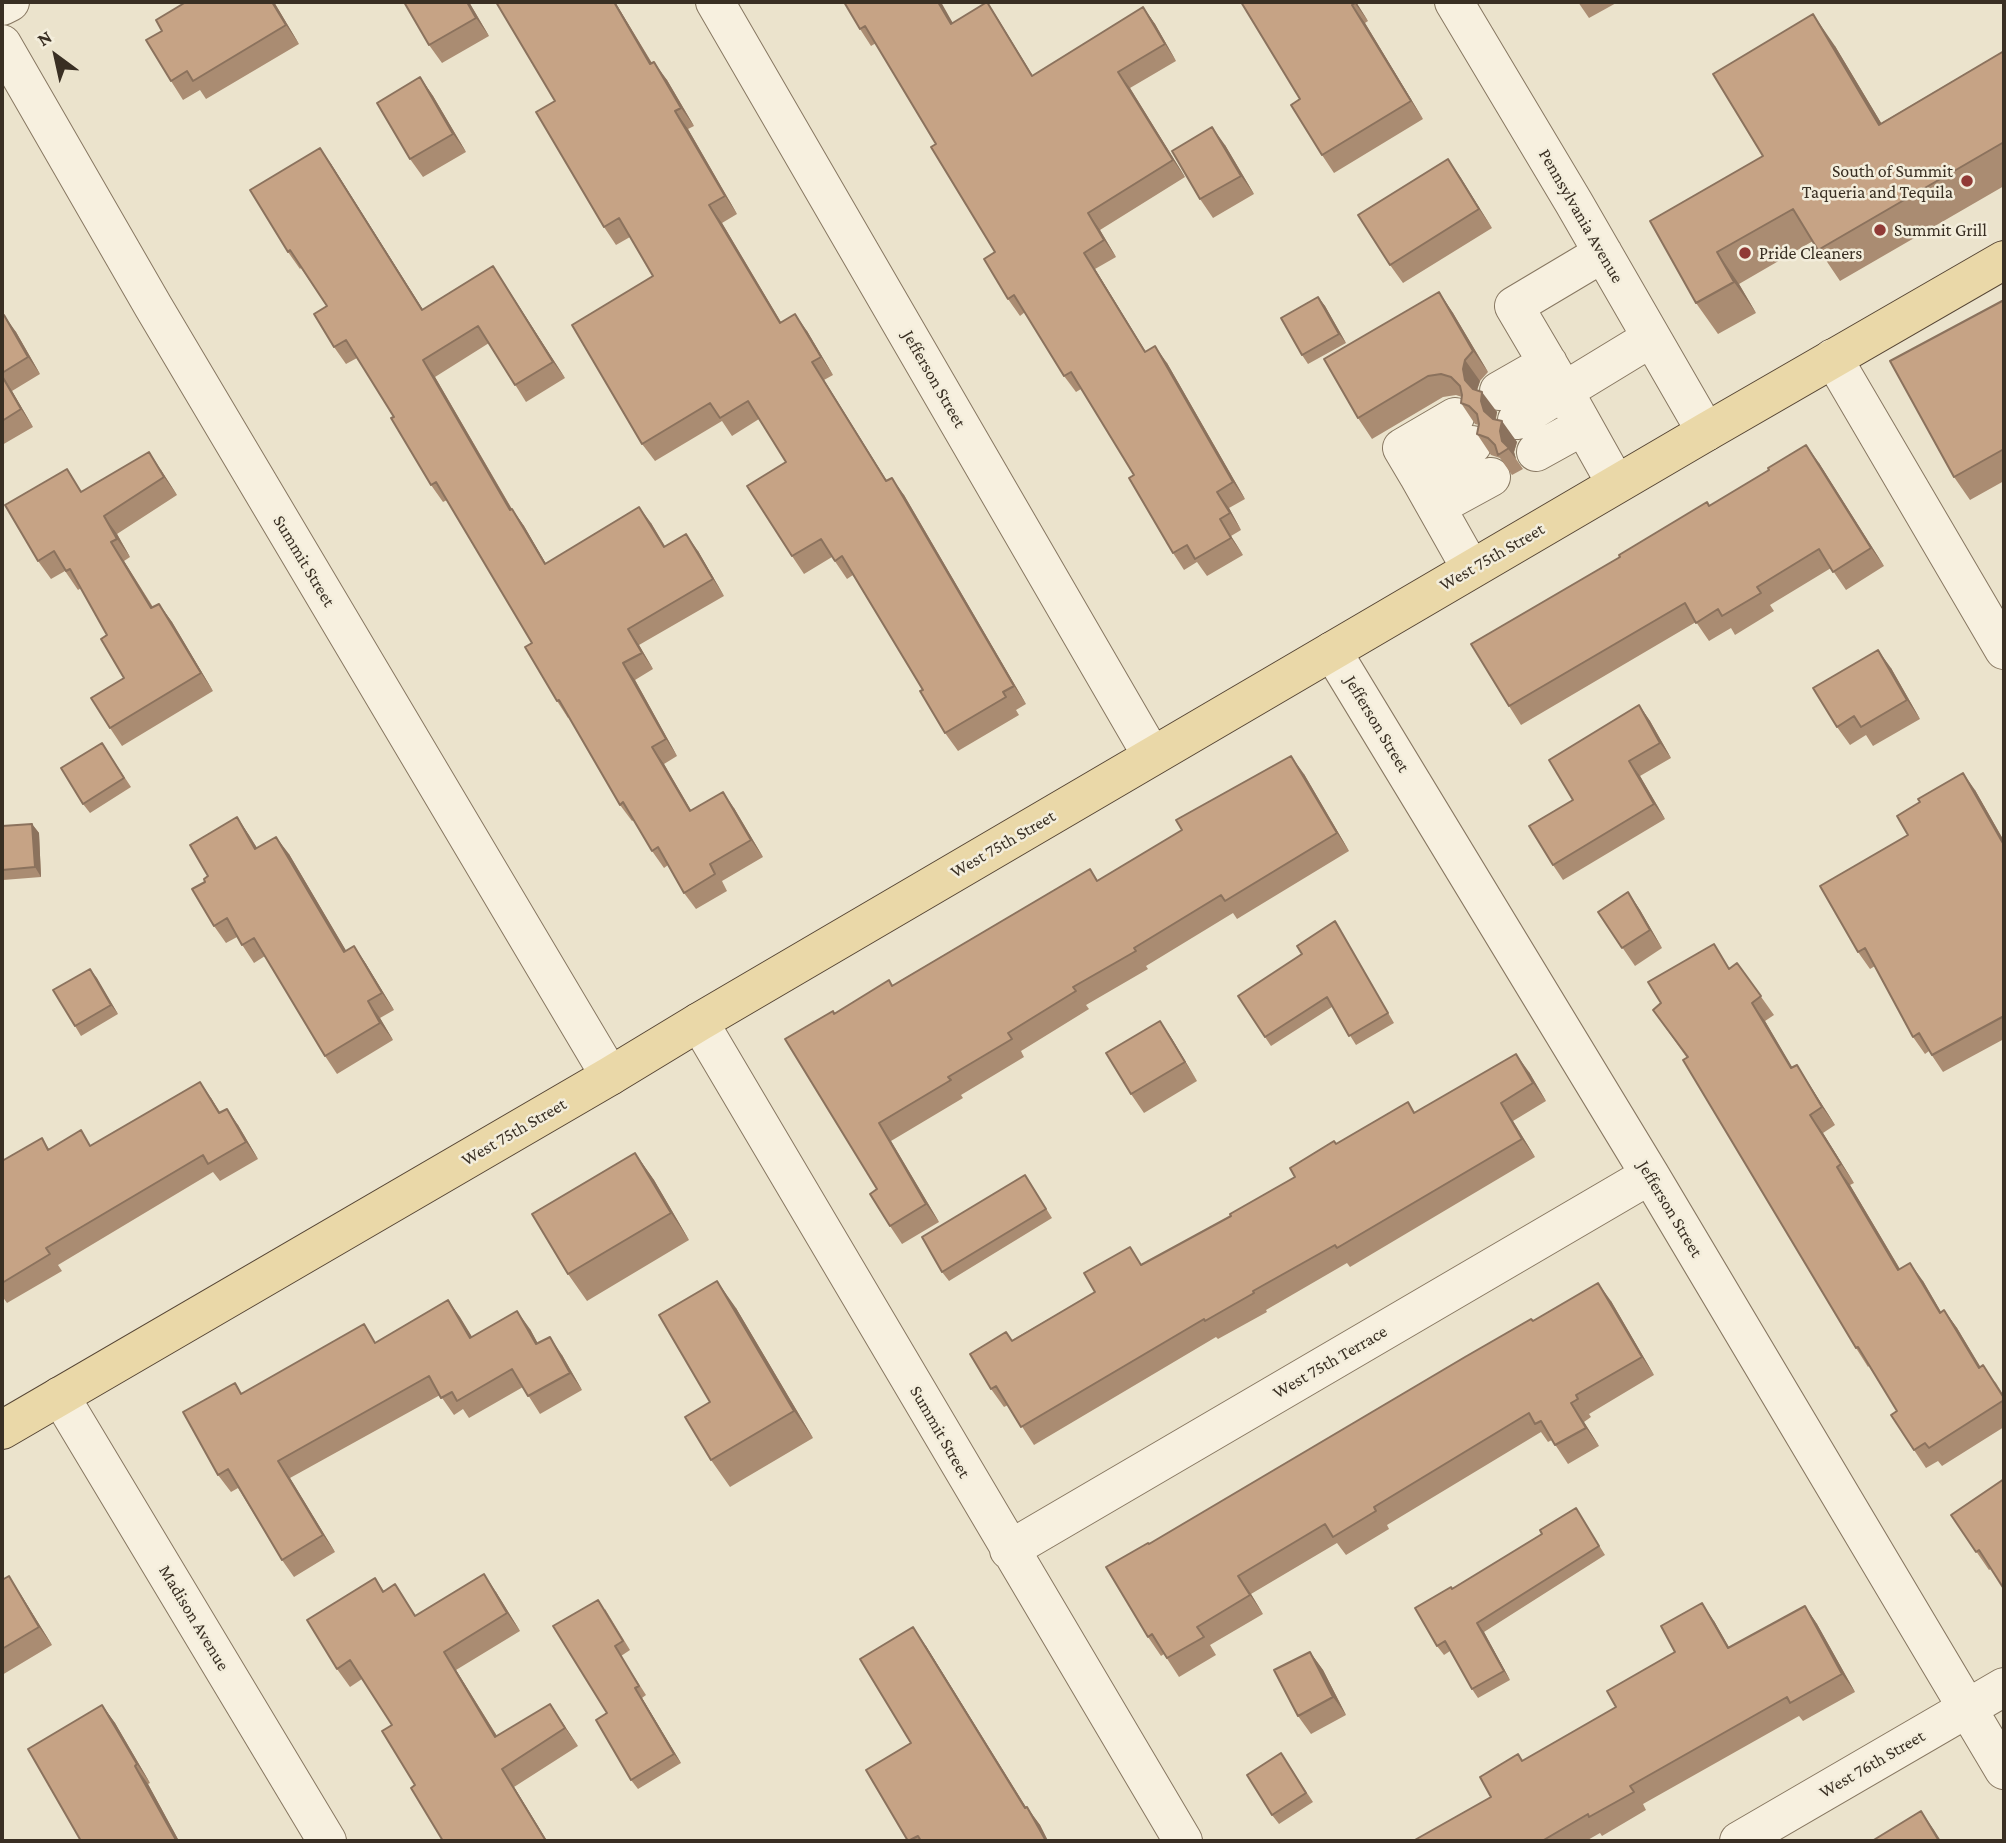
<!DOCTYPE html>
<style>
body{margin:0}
#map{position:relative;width:2006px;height:1843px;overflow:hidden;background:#ebe3cc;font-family:"Crimson Pro",serif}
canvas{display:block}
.frame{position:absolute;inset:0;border:4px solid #392f23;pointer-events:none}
.north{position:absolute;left:21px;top:21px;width:70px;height:70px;-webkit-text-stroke:5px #f3eddb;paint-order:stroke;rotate:327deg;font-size:19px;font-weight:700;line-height:28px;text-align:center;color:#392f23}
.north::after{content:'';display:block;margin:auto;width:24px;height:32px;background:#392f23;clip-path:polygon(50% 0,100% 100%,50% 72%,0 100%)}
</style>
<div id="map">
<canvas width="2006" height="1843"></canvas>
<div class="frame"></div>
<div class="north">N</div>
</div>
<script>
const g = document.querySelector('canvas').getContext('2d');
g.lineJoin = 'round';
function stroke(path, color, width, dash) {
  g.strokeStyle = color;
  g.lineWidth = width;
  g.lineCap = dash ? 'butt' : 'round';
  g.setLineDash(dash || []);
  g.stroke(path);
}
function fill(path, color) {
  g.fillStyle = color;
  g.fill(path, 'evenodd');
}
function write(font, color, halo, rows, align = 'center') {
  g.font = font + ' "Crimson Pro",serif';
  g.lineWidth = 5;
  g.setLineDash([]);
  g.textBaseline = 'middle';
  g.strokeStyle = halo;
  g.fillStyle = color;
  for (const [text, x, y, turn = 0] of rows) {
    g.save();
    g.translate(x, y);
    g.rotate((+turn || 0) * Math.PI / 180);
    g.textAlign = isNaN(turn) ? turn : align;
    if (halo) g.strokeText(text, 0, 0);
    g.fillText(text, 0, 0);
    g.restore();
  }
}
const minor = new Path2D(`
 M715,2L1152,756
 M1454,2L1574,203L1706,432
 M2,6L10,2
 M2,44L153,306L610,1076
 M1603,253L1514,306L1564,391L1651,338
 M1833,358L2004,650
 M1499,391L1548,363
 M1517,420L1564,391L1616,484
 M1536,452L1583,426
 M1418,475L1402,448L1455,417
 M1436,507L1491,477
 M1471,569L1418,475L1472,445
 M1332,651L1650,1175L2004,1770
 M699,1022L1183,1841
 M60,1396L327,1841
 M1009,1550L1650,1175
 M1739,1841L2004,1687`);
const major = new Path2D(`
 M2,1430L610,1076L699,1022L1706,432L2004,260`);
stroke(minor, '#877761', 40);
stroke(major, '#564534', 40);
stroke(minor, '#f7f0df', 38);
stroke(major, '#ead8a8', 38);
fill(new Path2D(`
 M186,2H274L299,44L206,99L200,90L183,100L171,81L162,31Z
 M469,2L489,36L442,63L429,45Z
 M496,2H615L652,63L667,80L694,126L688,129L737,214L722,223L781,322L807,331L833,375L824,380L887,481L904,495L1026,704L1016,710L1019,715L958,751L945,733L923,690L853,575L847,579L832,557L804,574L792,556L786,462L759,419L732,436L722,421L655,461L642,444L653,276L630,237L616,245L604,227L555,101Z
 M844,2L953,23L987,2L998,19L1033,76L1143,7L1155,24L1176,61L1130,88L1185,177L1100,230L1116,257L1095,269L1146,352L1167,363L1245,499L1229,508L1241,530L1231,536L1243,555L1207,576L1197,562L1184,570L1173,553L1134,475L1081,389L1076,392L1064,376L1025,312L1020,316L1008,299L995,252L936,144L876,43L871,46L860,29Z
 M1241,2H1356L1368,21L1365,23L1423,119L1334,173L1322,155L1300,99Z
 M1578,2H1618L1589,18Z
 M1835,46L1881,123L2004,51V186L1840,281L1813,241L1739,284L1756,313L1718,334L1696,303L1650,221L1763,156Z
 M420,77L433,96L466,152L423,177L410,159Z
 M1225,145L1254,194L1213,218L1200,199Z
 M1448,159L1492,228L1403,283L1390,265Z
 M331,164L423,310L504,283L565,378L526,402L489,343L435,377L512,509L524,526L546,564L651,523L665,546L698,551L724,596L639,645L653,669L635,680L677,756L664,764L691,810L734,808L763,857L722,881L727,891L696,909L684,893L668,865L664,868L652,851L634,820L632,821L620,805L569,717L568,718L557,701L532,643L447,500L443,502L431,485L394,417L357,358L346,364L334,347L327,306L301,268L300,269L288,252Z
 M1439,292L1453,313L1488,372L1480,381L1477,390L1497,412L1496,419L1517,442L1514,452L1516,459L1523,469L1512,475L1500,458L1491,455L1477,434L1479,425L1475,424L1461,403L1462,397L1456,395L1443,397L1372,439L1358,418Z
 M1318,297L1325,306L1346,343L1308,364L1302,355Z
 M2004,300V481L1970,500L1954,477Z
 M2,316L16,332L40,374L12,391L33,427L2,445Z
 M1819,463L1884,566L1846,590L1831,568L1770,605L1774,611L1735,635L1731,628L1709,641L1696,622L1521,725L1509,706L1709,505Z
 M161,470L177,495L117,534L130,557L124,561L153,607L159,604L172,622L213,691L122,746L110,728L124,678L107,635L81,588L78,590L65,571L51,579L38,561Z
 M1891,668L1920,719L1873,746L1866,735L1850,745L1837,727Z
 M1639,705L1650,721L1671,758L1640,776L1665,819L1563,880L1553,865L1573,800Z
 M102,743L131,787L90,813L83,804Z
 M1304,774L1349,851L1237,919L1233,913L1146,966L1148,969L1086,1005L1089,1009L1021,1051L1024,1057L961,1095L963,1098L891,1141L939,1222L902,1244L890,1226L877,1189L834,1014L893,985L1090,869L1098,881L1182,830Z
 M1975,790L2004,841V1039L1943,1072L1929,1051L1925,1054L1913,1037L1875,966L1870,969L1858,952L1908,835Z
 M237,817L257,848L289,854L346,951L354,946L366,964L394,1010L380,1018L393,1040L337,1074L325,1056L265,956L254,963L237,937L226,943L214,926L205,882Z
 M32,824L39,833L41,877L3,880L2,877V826Z
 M1628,892L1640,910L1662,948L1635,966L1598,912Z
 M1341,931L1394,1023L1356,1045L1332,1007L1271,1046L1265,1037Z
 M1737,963L1774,1015L1765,1021L1792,1068L1797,1065L1809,1084L1835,1125L1823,1133L1854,1183L1850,1185L1900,1269L1923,1281L1941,1312L1944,1310L1957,1328L1980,1367L1996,1383L2004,1396V1427L1942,1466L1938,1461L1926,1468L1914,1450L1897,1411L1869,1366L1868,1367L1856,1348L1687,1058L1653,1010L1731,968Z
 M90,969L118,1014L81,1036L75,1026Z
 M1160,1021L1172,1039L1197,1081L1144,1113L1131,1094Z
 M1529,1072L1546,1101L1513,1121L1535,1157L1350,1267L1347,1263L1266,1310L1267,1312L1218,1339L1216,1337L1034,1445L1008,1405L1004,1407L991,1389L1006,1332L1012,1340L1143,1265L1231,1216L1295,1177L1336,1144L1408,1102L1415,1113Z
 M211,1098L220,1112L238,1125L258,1159L220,1181L213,1172L58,1265L62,1271L7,1303L2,1296V1161L42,1138L49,1149L91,1145Z
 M635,1153L654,1180L689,1240L587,1301L568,1274Z
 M1031,1184L1052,1218L949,1281L942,1272Z
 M448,1300L472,1337L530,1329L538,1344L562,1355L582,1390L540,1414L523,1387L469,1418L463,1409L454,1415L440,1395L290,1478L335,1552L294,1577L282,1560L238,1488L231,1492L218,1475L242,1393L377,1342Z
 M1611,1301L1654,1375L1589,1414L1591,1417L1584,1422L1599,1446L1568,1464L1552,1440L1548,1442L1541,1432L1387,1525L1389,1529L1346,1555L1337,1543L1251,1594L1263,1614L1210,1645L1216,1655L1179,1677L1164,1654L1161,1656L1148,1637L1149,1544L1533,1321Z
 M736,1308L813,1438L730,1487L711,1460L710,1402Z
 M2004,1479L1991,1569L1989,1570L1951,1515Z
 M1576,1508L1605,1555L1484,1632L1510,1680L1478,1698L1472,1689L1450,1651L1444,1655L1437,1646L1452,1589L1542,1534Z
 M375,1578L384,1591L395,1584L416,1616L496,1592L520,1631L456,1670L497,1736L550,1704L578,1746L514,1787L547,1841H443L415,1785L392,1725L362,1679L350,1687L337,1669Z
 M2,1580L21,1595L52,1645L2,1675Z
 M1805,1606L1817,1624L1855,1692L1803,1721L1799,1716L1643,1804L1646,1810L1602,1836L1600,1833L1586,1841H1413L1491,1797L1518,1754L1523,1761L1616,1707L1675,1652L1714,1621L1729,1647Z
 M605,1609L630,1650L621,1656L646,1695L642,1698L681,1763L638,1789L631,1780L607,1713Z
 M926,1646L1026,1807L1040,1825L1048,1841H908L911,1743Z
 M1310,1652L1323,1670L1346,1715L1311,1734L1298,1716Z
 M102,1705L115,1723L150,1783L148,1784L179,1841H81Z
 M1281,1753L1313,1802L1279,1824L1272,1815Z`), '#aa8c72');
fill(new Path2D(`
 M272,2H274L299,44L286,25Z
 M467,2H469L489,36L476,18Z
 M614,2H615L663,82L650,64Z
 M938,2H941L963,41L951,24Z
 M987,2L998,19L1043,93L1032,76Z
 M1354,2H1356L1368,21Z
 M1352,5L1365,23L1423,119L1411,101Z
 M1143,7L1155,24L1176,61L1165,44Z
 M1813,14L1835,46L1901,156L1879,125Z
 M654,62L667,80L694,126L681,108Z
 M1118,72L1130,88L1185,177L1173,160Z
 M420,77L433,96L466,152L453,134Z
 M675,111L688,129L737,214L725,196Z
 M1212,127L1225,145L1254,194L1241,176Z
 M320,148L331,164L434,327L422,310Z
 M1448,159L1461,178L1492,228L1479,209Z
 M709,205L722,223L792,341L780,323Z
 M1088,213L1100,230L1116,257L1104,240Z
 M1717,252L1739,284L1756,313L1734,282Z
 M1084,253L1095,269L1156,369L1145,352Z
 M493,266L504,283L565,378L553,362Z
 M1439,292L1453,313L1488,372L1473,351Z
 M1318,297L1325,306L1346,343L1339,334Z
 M795,314L807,331L833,375L821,357Z
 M4,315L16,332L40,374L28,357Z
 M1155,346L1167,363L1245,499L1233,482Z
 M423,360L435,377L522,527L510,510Z
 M1465,360L1480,381L1477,390L1480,401L1465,380L1463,369Z
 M812,362L824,380L898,499L886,481Z
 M2,375L12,391L33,427L21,409Z
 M1482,392L1497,412L1495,421L1484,411L1481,401Z
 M1502,421L1517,442L1514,452L1516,459L1502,441L1500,431Z
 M1806,445L1819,463L1884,566L1871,548Z
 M149,452L161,470L177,495L164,477Z
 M892,478L904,495L1026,704L1014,686Z
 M1217,492L1229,508L1241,530L1230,513Z
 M639,507L651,523L675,564L664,547Z
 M512,509L524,526L556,581L545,564Z
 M104,516L117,534L130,557L117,539Z
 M1220,519L1231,536L1243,555L1231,538Z
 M686,534L698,551L724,596L713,579Z
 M111,542L124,561L164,626L151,608Z
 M159,604L172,622L213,691L201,673Z
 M628,629L639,645L653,669L642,653Z
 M1878,650L1891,668L1920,719L1907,700Z
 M623,663L635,680L677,756L666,739Z
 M1639,705L1650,721L1671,758L1660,743Z
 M652,747L664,764L701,828L690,811Z
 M1291,756L1304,774L1349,851L1337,833Z
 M1629,761L1640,776L1665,819L1654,804Z
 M1963,773L1975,790L2004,841V845Z
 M723,792L734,808L763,857L751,840Z
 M237,817L249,835L268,866L255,849Z
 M32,824L39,833L41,877L35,867Z
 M276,837L289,854L357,969L344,952Z
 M1628,892L1640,910L1662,948L1650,930Z
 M354,946L366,964L394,1010L382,993Z
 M90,969L97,978L118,1014L111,1005Z
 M368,1001L380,1018L393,1040L380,1023Z
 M1752,1003L1765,1021L1804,1087L1791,1068Z
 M1160,1021L1172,1039L1197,1081L1185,1062Z
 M1516,1054L1529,1072L1546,1101L1533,1083Z
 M1797,1065L1809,1084L1835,1125L1822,1107Z
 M200,1082L211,1098L230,1130L219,1113Z
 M1501,1103L1513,1121L1535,1157L1522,1139Z
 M227,1109L238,1125L258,1159L246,1142Z
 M1810,1115L1823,1133L1854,1183L1841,1164Z
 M879,1123L891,1141L939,1222L926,1204Z
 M635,1153L654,1180L689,1240L671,1213Z
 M1837,1167L1850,1185L1911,1288L1898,1270Z
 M1910,1263L1923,1281L1952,1331L1940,1313Z
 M717,1281L736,1308L813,1438L794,1411Z
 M1598,1283L1611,1301L1654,1375L1642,1357Z
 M448,1300L460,1317L483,1355L470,1338Z
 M1944,1310L1957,1328L1992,1386L1979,1368Z
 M517,1311L530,1329L548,1362L536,1344Z
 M550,1337L562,1355L582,1390L570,1373Z
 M1571,1403L1584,1422L1599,1446L1586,1428Z
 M278,1461L290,1478L335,1552L323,1535Z
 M484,1574L496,1592L520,1631L507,1613Z
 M9,1576L21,1595L52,1645L39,1627Z
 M1238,1576L1251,1594L1263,1614L1250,1595Z
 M1702,1603L1714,1621L1740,1667L1728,1648Z
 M1805,1606L1817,1624L1855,1692L1842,1674Z
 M1477,1623L1484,1632L1510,1680L1504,1671Z
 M913,1627L926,1646L1035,1822L1027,1807L1040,1825L1048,1841H1046Z
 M444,1652L456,1670L508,1754L495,1737Z
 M1310,1652L1323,1670L1346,1715L1333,1697Z
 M635,1688L642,1698L681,1763L674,1754Z
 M550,1704L578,1746L565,1728Z
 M102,1705L115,1723L150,1783L137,1764Z
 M135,1766L148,1784L179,1841H177Z
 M502,1769L514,1787L547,1841H546Z
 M1921,1811L1934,1830L1941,1841H1939Z`), '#8b725d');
const building = new Path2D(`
 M186,2H272L286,25L193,81L187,71L171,81L146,40L162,31L156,20Z
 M404,2H467L476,18L429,45Z
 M496,2H614L650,64L654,62L681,108L675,111L725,196L709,205L780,323L795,314L821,357L812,362L886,481L892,478L1014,686L1003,692L1006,697L945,733L920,691L923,690L842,556L835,561L821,539L792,556L747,486L786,462L748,401L720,418L710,403L642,444L572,325L653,276L619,218L604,227L536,112L555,101Z
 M844,2H938L951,24L987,2L1032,76L1143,7L1165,44L1118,72L1173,160L1088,213L1104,240L1084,253L1145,352L1155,346L1233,482L1217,492L1230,513L1220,519L1231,538L1195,559L1187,545L1173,553L1129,478L1134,475L1071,372L1064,376L1014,295L1008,299L984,259L995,252L931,147L936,144L865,26L860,29Z
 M1241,2H1354L1355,3L1352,5L1411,101L1322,155L1291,105L1300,99Z
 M1813,14L1879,125L2004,51V142L1818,250L1793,209L1717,252L1734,282L1696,303L1650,221L1763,156L1713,74Z
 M420,77L453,134L410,159L377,103Z
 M1212,127L1241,176L1200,199L1172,151Z
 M320,148L422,310L493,266L553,362L515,385L478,326L423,360L510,510L512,509L545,564L639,507L664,547L686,534L713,579L628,629L642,653L623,663L666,739L652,747L690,811L723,792L751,840L710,864L715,874L684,893L658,847L652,851L623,802L620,805L559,700L557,701L525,647L532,643L436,482L431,485L391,418L394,417L346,340L334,347L314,314L327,306L290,250L288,252L250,190Z
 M1448,159L1479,209L1390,265L1358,215Z
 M1439,292L1473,351L1465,360L1463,369L1465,380L1473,389L1482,392L1481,401L1484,411L1493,419L1502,421L1500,431L1502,441L1509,448L1498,455L1495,445L1488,438L1477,434L1479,424L1477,414L1469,406L1461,403L1462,395L1460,386L1451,377L1441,374L1428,376L1358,418L1324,359Z
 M1318,297L1339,334L1302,355L1281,318Z
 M2004,300V449L1954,477L1890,361Z
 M4,315L28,357L2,373V316Z
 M2,376L21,409L2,421Z
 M1806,445L1871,548L1833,572L1819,549L1757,587L1761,593L1722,616L1718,609L1696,623L1685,603L1509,706L1471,644L1620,557L1619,555L1707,502L1709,506L1769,470L1768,468Z
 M149,452L164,477L104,516L117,539L111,542L151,608L159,604L201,673L110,728L91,698L124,678L101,639L107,635L70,569L66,571L54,551L38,561L5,505L67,469L81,492Z
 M1878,650L1907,700L1861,727L1854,716L1837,727L1813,688Z
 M1639,705L1660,743L1629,761L1654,804L1553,865L1529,826L1573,800L1549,760Z
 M102,743L124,778L83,804L61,768Z
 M1291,756L1337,833L1225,901L1221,895L1134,948L1136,951L1073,987L1076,991L1008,1033L1012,1039L948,1077L951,1080L879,1123L926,1204L890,1226L870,1194L877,1189L785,1039L833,1011L834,1014L889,980L892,986L1090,869L1097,881L1182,830L1176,820Z
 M1963,773L2004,845V1016L1932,1055L1919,1033L1913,1037L1865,948L1858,952L1820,886L1908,835L1897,816L1920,802L1918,799Z
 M237,817L255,849L276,837L344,952L354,946L382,993L368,1001L380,1023L325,1056L254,938L242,945L227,918L214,926L192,889L205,882L204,879L208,876L190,845Z
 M32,824L35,867L2,870V826Z
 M1628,892L1650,930L1622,948L1598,912Z
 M1335,921L1388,1013L1349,1036L1327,997L1265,1037L1238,996L1302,954L1297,946Z
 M1714,944L1729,969L1737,963L1761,996L1752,1003L1791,1068L1797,1065L1822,1107L1810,1115L1841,1164L1837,1167L1898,1270L1910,1263L1940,1313L1944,1310L1979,1368L1983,1365L2004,1398V1400L1929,1448L1925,1443L1914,1450L1891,1415L1897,1411L1858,1347L1856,1348L1683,1060L1688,1057L1653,1010L1661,1003L1648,982Z
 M90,969L111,1005L75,1026L53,990Z
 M1160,1021L1185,1062L1131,1094L1106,1053Z
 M1516,1054L1533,1083L1501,1103L1522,1139L1337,1248L1335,1245L1253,1291L1254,1293L1205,1321L1204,1319L1021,1427L996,1386L991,1389L970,1354L1006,1332L1012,1341L1095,1292L1084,1273L1130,1247L1141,1265L1231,1216L1230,1214L1295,1177L1290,1168L1334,1141L1336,1144L1408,1102L1414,1113Z
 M200,1082L219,1113L227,1109L246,1142L208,1164L203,1155L46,1248L50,1254L2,1283V1161L42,1138L48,1150L81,1130L90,1146Z
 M635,1153L671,1213L568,1274L532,1214Z
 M1025,1175L1046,1209L942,1272L922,1237Z
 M717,1281L794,1411L711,1460L685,1417L710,1402L659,1315Z
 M1598,1283L1642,1357L1576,1395L1578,1399L1571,1403L1586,1428L1555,1445L1541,1421L1535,1424L1529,1413L1374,1507L1376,1511L1333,1537L1325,1524L1238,1576L1250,1595L1197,1627L1204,1637L1167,1658L1152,1634L1148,1637L1106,1567L1148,1543L1149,1544L1465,1357L1531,1319L1533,1321Z
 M448,1300L470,1338L517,1311L536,1344L550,1337L570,1373L528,1396L512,1369L457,1401L452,1392L441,1398L429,1376L278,1461L323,1535L282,1560L228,1469L218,1475L183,1412L235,1383L241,1394L364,1324L375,1343Z
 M2004,1479V1589L1979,1550L1976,1552L1951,1515Z
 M1576,1508L1599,1546L1477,1623L1504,1671L1472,1689L1445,1641L1437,1646L1415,1608L1451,1587L1452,1589L1542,1534L1540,1530Z
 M484,1574L507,1613L444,1652L495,1737L550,1704L565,1728L502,1769L546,1841H443L411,1788L415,1785L382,1731L392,1725L350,1660L337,1669L307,1620L375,1578L383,1592L395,1584L415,1616Z
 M9,1576L39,1627L2,1649V1580Z
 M598,1600L623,1641L615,1646L639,1686L635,1688L674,1754L631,1780L596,1720L607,1713L553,1626Z
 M1702,1603L1728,1648L1805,1606L1842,1674L1790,1703L1787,1697L1630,1786L1634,1792L1589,1817L1588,1814L1542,1841H1413L1491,1797L1480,1777L1518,1754L1522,1761L1616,1707L1607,1691L1675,1652L1661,1626Z
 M913,1627L1025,1808L1027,1807L1046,1841H921L918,1836L908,1841L866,1770L911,1743L860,1659Z
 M1310,1652L1333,1697L1298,1716L1274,1670Z
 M102,1705L137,1764L135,1766L176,1840L174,1841H81L28,1749Z
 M1281,1753L1306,1793L1272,1815L1247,1775Z
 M1921,1811L1939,1841H1872Z`);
fill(building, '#c6a385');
stroke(building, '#8b725d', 2);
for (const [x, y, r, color] of [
 [1967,181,7,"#913a36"],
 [1880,230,7,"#913a36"],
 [1745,253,7,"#913a36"]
]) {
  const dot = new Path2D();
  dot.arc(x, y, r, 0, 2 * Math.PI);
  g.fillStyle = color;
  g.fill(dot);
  stroke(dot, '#f3eddb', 2.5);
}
write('18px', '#392f23', '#f3eddb', [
 ["South of Summit",1953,171,"right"],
 ["Taqueria and Tequila",1953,192,"right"],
 ["Summit Grill",1894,230],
 ["Pride Cleaners",1759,253]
], 'left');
write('18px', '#392f23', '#f3eddb', [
 ["Pennsylvania Avenue",1581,216,60],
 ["Jefferson Street",934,379,60],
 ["West 75th Street",1492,557,-30],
 ["Summit Street",304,561,59],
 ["Jefferson Street",1377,724,59],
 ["West 75th Street",1003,844,-30],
 ["West 75th Street",514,1132,-30],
 ["Jefferson Street",1670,1209,59],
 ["West 75th Terrace",1330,1362,-30],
 ["Summit Street",940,1432,60],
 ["Madison Avenue",194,1618,59],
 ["West 76th Street",1872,1764,-30]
]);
</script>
